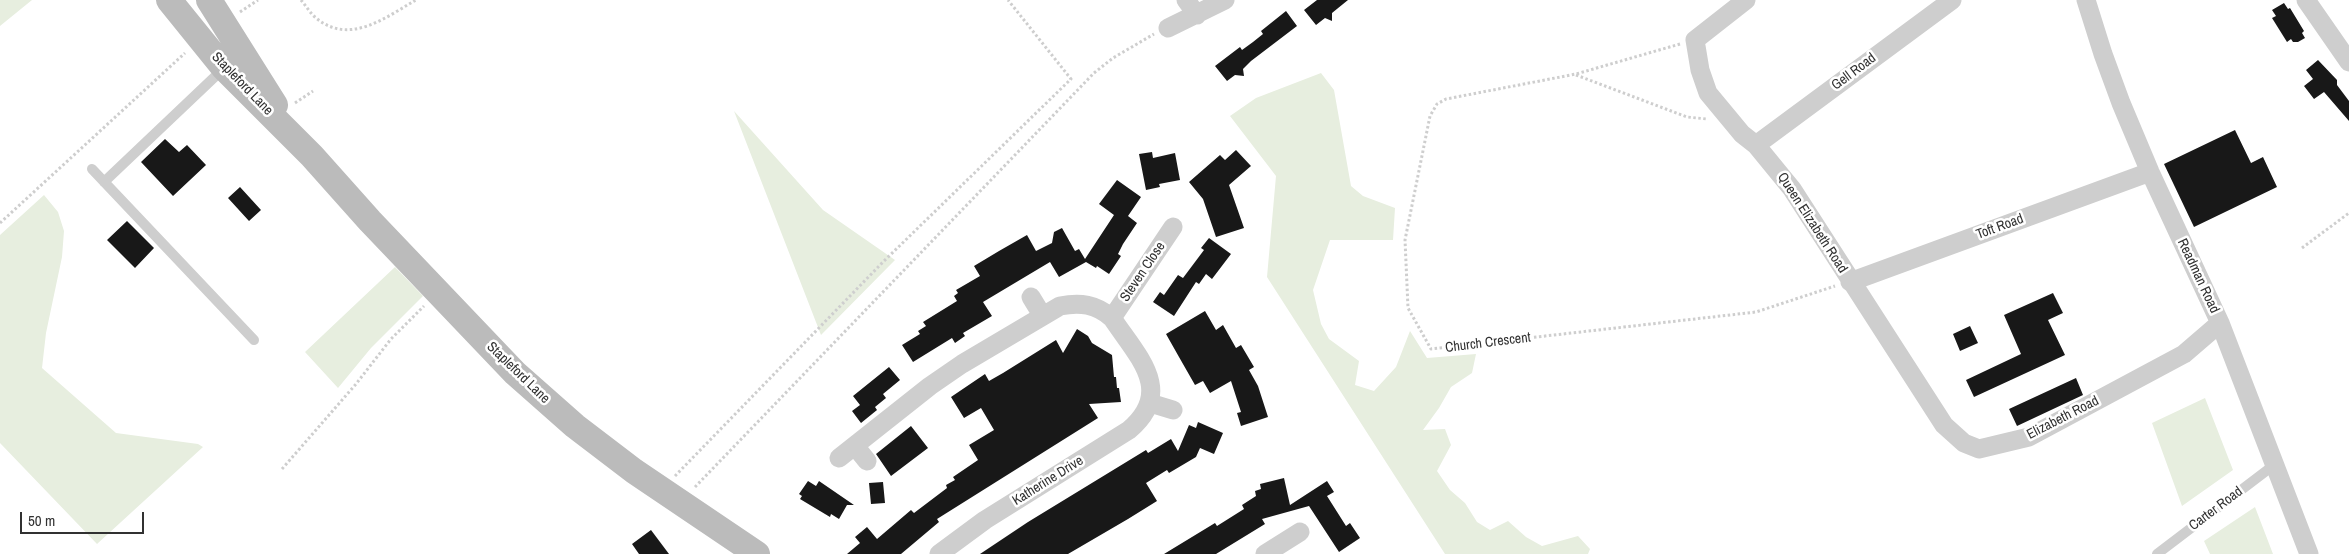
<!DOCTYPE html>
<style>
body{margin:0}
#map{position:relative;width:2349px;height:554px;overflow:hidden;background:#fff;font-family:"Archivo Narrow",sans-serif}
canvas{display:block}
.scale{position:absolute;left:20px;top:512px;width:124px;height:22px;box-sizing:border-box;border:2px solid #313131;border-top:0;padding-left:6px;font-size:15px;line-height:18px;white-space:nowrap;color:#313131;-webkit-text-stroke:4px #fff;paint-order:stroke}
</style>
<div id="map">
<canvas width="2349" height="554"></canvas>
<div class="scale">50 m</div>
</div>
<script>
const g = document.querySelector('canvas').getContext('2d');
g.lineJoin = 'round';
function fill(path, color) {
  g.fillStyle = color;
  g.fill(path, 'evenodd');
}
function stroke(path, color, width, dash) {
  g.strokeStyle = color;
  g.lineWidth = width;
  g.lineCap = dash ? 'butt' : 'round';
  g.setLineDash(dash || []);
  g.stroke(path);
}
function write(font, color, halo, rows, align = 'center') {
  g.font = font + ' "Archivo Narrow",sans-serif';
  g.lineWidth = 5;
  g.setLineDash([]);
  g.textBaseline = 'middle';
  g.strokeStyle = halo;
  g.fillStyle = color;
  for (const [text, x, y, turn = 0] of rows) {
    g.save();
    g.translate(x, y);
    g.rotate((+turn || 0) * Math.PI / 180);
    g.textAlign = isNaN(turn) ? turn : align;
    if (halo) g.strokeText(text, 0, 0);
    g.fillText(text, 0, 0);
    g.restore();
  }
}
fill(new Path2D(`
 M0,0H32L0,26Z
 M1321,73L1334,90L1351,186L1363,196L1395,208L1393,240H1330L1313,290L1321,324L1329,339L1359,361L1355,385L1374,391L1396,367L1410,331L1427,358L1476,354L1472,373L1451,387L1439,408L1423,430L1445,429L1451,445L1437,471L1450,490L1465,503L1477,522L1490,530L1508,521L1526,537L1542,546L1578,536L1590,549L1588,554H1445L1267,277L1276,176L1230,116L1256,98Z
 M734,111L823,210L895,260L821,335Z
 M44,195L58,212L64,231L62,257L46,333L42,368L116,433L198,444L203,447L97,544L0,443V235Z
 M395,267L423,296L371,348L338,388L305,352Z
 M2205,398L2233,470L2182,506L2152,423Z
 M2255,507L2273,554H2210L2204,541Z`), '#e7eedf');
fill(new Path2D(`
 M1317,0H1348L1332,13V21L1325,18L1316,25L1304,10Z
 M2284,3L2288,9L2290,8L2304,31L2302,33L2305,38L2298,42H2293L2291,39L2287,42L2272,18L2276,16L2272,10Z
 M1286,11L1297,26L1251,61L1243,69L1244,76L1235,75L1227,81L1215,66L1240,47L1242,50L1253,42L1263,34L1261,31Z
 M2318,60L2337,80V85L2349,101V121L2324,92L2314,99L2304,86L2313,79L2306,70Z
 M2235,130L2251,163L2263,157L2277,187L2194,227L2164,164Z
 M165,139L179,152L187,145L206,165L173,196L141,162Z
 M1236,150L1251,166L1229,185L1244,228L1216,237L1203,199L1189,182L1220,155L1225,160Z
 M1152,152L1153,158L1175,153L1180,180L1159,184L1160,187L1146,190L1139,154Z
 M1117,180L1141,197L1128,216L1137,223L1123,244L1118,254L1121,256L1109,274L1097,266L1096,268L1086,262L1059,277L1050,262L983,302L992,316L963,333L965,336L955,343L952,338L913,362L902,345L920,334L918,331L926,326L923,322L957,301L954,296L958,293L956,290L980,276L974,266L999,251L1027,235L1036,251L1052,243L1054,232L1062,228L1075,251L1079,249L1085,259L1114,215L1099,204Z
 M240,187L261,210L249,221L228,198Z
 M127,221L154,248L135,268L107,240Z
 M1209,238L1231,254L1212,279L1206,274L1199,284L1196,282L1174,316L1153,302L1160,292L1164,295L1178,275L1183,278L1204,250L1201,248Z
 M2053,293L2063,313L2048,320L2065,355L1974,397L1966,380L2021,354L2004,315Z
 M1205,311L1216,330L1223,325L1236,348L1241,345L1254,367L1249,370L1258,386L1268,417L1241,426L1237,413L1241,412L1231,381L1210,393L1203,381L1195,385L1179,357L1166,334Z
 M1970,326L1978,343L1960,351L1953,334Z
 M1077,329L1088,336L1092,343L1112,355L1114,377H1116L1117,388H1119L1121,402L1089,404L1098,418L937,519L939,522L901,554H847L860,543L855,537L867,527L877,539L911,510L914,513L947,488L946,485L955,480L953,477L978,460L969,445L994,430L981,408L964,418L951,397L985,374L989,381L1003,373L1056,340L1063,353Z
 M889,367L900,380L883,394L886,398L875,407L877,410L861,423L852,411L860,405L853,396Z
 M2076,378L2083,395L2017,426L2009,409Z
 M1198,422L1223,433L1214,454L1200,448L1196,457L1169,473L1167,470L1146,483L1157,501L1128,519L1068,554H980L1028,522L1146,450L1148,453L1171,439L1178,451L1189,425L1196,428Z
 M911,426L928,448L891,476L876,454Z
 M1284,478L1290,505L1327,481L1334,492L1327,496L1346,526L1350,523L1360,538L1339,552L1309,506L1262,519L1265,524L1216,554H1164L1215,523L1217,526L1244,509L1242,505L1256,496L1255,491L1261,489L1260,484Z
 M808,481L816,486L819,481L854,505H847L839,519L831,514L830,517L800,499L802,496L799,494Z
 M883,482L885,503L871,504L869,483Z
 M651,530L669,554H639L632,544Z`), '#181818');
stroke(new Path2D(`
 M301,0C306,6 310,13 316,18C350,46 386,17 416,0
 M240,12L258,0
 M1680,44L1576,74L1446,99L1437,104L1430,116L1405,240L1408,308L1431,349L1756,312L1835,286
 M1576,75L1687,117L1707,119
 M295,103L313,91
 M0,223L185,53
 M2302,248L2349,213
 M282,469L356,384L391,339L424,306
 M675,476L883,262L1071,79L1008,0
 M695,487L1094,73L1113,58L1154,34`), '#cecece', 3, [2.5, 2.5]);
stroke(new Path2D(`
 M92,169L254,340
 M104,182L223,69
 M2157,554L2274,465`), '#cecece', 10);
stroke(new Path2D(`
 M1186,0L1197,15
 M1746,0L1695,40L1700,70L1708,93L1742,134L1756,145L1792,189L1944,425L1964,443L1979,449L2029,437L2184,354L2220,323
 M2086,0L2103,54L2121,103L2150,172L2220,323L2309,554
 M2306,0L2349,62
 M1168,28L1225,0
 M1756,145L1952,0
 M1850,282L2150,172
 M1031,297L1042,315
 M1112,318L1173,227
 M1150,403L1173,410
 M855,446L867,461
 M839,458L930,386L962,364L1060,306C1080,302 1096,304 1112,318C1138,357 1175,391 1129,430L985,520L939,554
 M1265,554L1300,532`), '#cecece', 19);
stroke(new Path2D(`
 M169,0L224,68L312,156L370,221L515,373L575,426L634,471L757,554
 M209,0L275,105`), '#bbb', 26);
write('14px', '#313131', '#fff', [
 ["Gell Road",1854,72,-37],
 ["Stapleford Lane",242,84,46],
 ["Queen Elizabeth Road",1812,223,57],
 ["Toft Road",2000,227,-20],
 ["Steven Close",1143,272,-56],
 ["Readman Road",2198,276,65],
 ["Church Crescent",1488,343,-7],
 ["Stapleford Lane",518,373,44],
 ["Elizabeth Road",2063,418,-27],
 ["Katherine Drive",1048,481,-32],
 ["Carter Road",2216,509,-37]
]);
</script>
